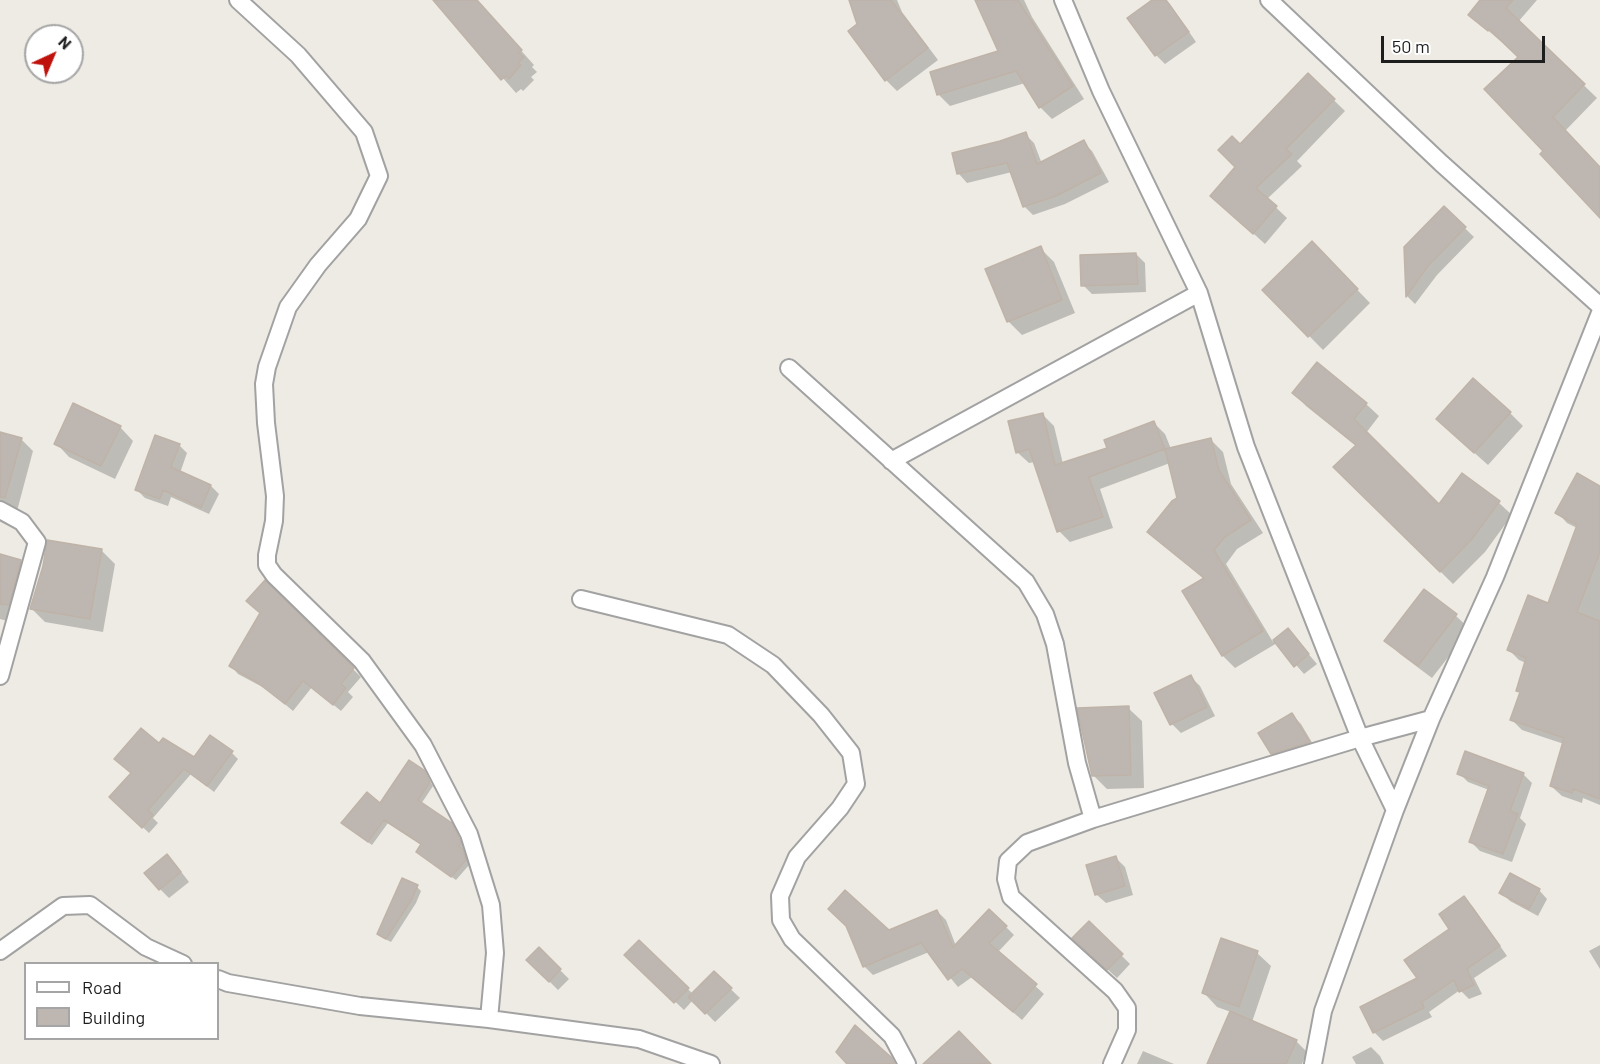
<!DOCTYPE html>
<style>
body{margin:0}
#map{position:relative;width:1600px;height:1064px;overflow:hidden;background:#eeebe4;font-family:Barlow,sans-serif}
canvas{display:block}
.legend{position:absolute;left:24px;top:962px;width:195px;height:78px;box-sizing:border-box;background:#fff;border:2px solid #a5a5a5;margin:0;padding:8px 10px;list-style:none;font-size:18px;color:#1e1e1e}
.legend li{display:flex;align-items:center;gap:12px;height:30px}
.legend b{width:30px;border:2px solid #a5a5a5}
.north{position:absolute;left:24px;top:24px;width:60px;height:60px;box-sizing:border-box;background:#fff;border:2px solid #a5a5a5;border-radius:50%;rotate:44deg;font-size:16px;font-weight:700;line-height:24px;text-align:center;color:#1e1e1e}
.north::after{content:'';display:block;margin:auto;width:21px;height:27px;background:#bf120d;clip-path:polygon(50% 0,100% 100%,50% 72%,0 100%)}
.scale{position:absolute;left:1381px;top:36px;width:164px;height:27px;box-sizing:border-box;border:3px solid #1e1e1e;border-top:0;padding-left:8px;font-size:18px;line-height:21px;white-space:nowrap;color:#1e1e1e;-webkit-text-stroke:4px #fff;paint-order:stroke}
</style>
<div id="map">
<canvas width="1600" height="1064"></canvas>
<ul class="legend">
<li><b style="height:8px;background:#fff"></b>Road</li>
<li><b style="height:16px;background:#beb7b1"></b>Building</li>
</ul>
<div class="north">N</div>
<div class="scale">50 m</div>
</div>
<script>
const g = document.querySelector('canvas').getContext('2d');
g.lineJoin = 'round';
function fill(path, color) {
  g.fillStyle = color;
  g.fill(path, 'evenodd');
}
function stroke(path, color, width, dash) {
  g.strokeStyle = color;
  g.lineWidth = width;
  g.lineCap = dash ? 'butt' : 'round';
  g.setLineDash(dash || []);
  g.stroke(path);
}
fill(new Path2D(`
 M435,0H476L534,65L532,67L537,72L531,77L534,80L523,91L521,89L516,93Z
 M850,0H897L902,12L938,60L897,91L886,80L859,25Z
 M976,0H1024L1032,17L1084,99L1052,119L1040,107L1025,83L950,106L938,94L1001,52Z
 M1155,0H1166L1170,4L1196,42L1165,64L1156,55Z
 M1482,0H1537L1518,22L1597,98L1565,131L1600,169V216L1545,151L1519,57L1470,15Z
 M1308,75L1345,111L1297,161L1302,166L1267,199L1287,218L1265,244L1212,196L1237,167L1240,146Z
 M1025,134L1034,143L1042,164L1083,142L1092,151L1109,182L1065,204L1033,215L1024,206L1012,172L967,183L959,174L954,154L1000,143Z
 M1444,208L1474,237L1437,275L1415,304L1407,296L1406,247Z
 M1312,243L1370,303L1323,350L1264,290Z
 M1040,248L1054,262L1075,313L1022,335L1008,321Z
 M1136,254L1145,263L1146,292L1092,294L1083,285Z
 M1294,393L1366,404L1379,416L1366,433L1439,507L1462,475L1499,503L1512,515L1485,552L1453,584L1335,467L1356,446L1306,406Z
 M1510,413L1523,426L1488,465L1451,432Z
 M1042,414L1054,426L1063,464L1109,449L1154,423L1165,434L1171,449L1211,440L1223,452L1231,484L1263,533L1237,549L1226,564L1273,642L1288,630L1317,664L1304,674L1277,643L1235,668L1223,656L1184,591L1204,579L1149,532L1179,498L1170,463L1100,489L1113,528L1070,542L1059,531L1035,462L1029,463L1017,452Z
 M120,427L133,441L115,479L69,457L56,443Z
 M0,434L21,439L33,451L17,511L0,506Z
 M179,445L187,453L180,473L211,486L219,494L209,514L171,497L168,506L145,498L137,490Z
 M1600,487V805L1583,798L1582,803L1562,796L1551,786L1564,744L1522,730L1512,720L1521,693L1518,690L1526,663L1519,660L1509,650L1549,605L1577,528L1567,523L1557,512Z
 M101,550L115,564L103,632L45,622L31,608L44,566Z
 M0,556L20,561L32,573L18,624L0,619Z
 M265,582L361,677L348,692L353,697L341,711L312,687L293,711L268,690L238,674L231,666L261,614Z
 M1424,591L1456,616L1470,629L1432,678L1400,654L1386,640Z
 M1191,677L1200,686L1215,716L1181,733L1172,724L1156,694Z
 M1128,708L1142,721L1144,788L1107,789L1093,775Z
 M1292,715L1301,724L1317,751L1281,762L1272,753Z
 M232,753L238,759L214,792L191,774L153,818L158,823L149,833L111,797L195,759Z
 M423,771L433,786L421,804L455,829L464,848L462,851L467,856L469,865L456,880L422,856V845L388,823L372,845L347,827L381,805Z
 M1459,773L1523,774L1532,783L1520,818L1526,824L1512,862L1480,851L1471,842L1489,790L1468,782Z
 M1116,858L1125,867L1133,895L1106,903L1097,895L1088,866Z
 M176,865L189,882L169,898L160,889Z
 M417,887L421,891L416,903L391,942L383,938L379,934Z
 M1539,890L1547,899L1538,916L1510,901L1501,892Z
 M1464,898L1473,907L1507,956L1474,978L1482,994L1469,999L1460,990L1429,1012L1432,1017L1383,1041L1374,1032L1419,979L1451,929Z
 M937,911L946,920L956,946L990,911L1014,935L998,952L1044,994L1022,1020L972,977L958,987L929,952L873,975L864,966L888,932Z
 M1089,923L1130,964L1117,978L1083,947Z
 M639,942L693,994L714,973L740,998L715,1022L693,1000L684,1010L626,955Z
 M1600,945V969L1589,951Z
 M539,949L569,979L558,990L528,960Z
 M1257,953L1271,966L1252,1022L1296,1041L1307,1052L1302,1064H1209L1231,1012L1217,1007L1204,993Z
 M1371,1047L1380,1056L1384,1064H1356L1352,1057Z
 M1143,1051L1174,1064H1137Z`), '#0003');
const building = new Path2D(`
 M433,0H477L522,50L519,53L524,57L518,63L521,65L509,79L506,76L501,80Z
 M849,0H891L928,48L885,81L848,31L857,24Z
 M975,0H1018L1073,86L1039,108L1016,71L937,95L930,72L998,51Z
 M1152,0H1166L1189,32L1155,56L1127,18Z
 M1480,0H1513L1506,8L1585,84L1553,117L1600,167V218L1540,154L1543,151L1484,89L1518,57L1489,29L1488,31L1468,15Z
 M1308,73L1335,99L1286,149L1292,154L1256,188L1277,206L1253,234L1210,196L1235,167L1218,150L1232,136L1240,144Z
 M1026,132L1037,164L1084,140L1101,173L1056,196L1023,207L1007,163L957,174L952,153L1000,141Z
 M1444,206L1466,227L1428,266L1406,297L1404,247Z
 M1312,241L1358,289L1308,337L1262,290Z
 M1041,246L1062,300L1007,322L985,269Z
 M1136,253L1138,284L1081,286L1080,255Z
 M1317,362L1367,403L1354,419L1439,504L1462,473L1500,501L1472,539L1440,572L1333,467L1356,445L1292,393Z
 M1473,378L1511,412L1474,453L1436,419Z
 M73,403L121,426L101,466L54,444Z
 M1043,413L1055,465L1107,448L1104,440L1154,421L1165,449L1089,477L1103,517L1057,532L1029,449L1016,453L1008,421Z
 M0,432L22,438L5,498L0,497Z
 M155,435L180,444L171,467L211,485L201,508L163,490L160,499L135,490Z
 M1211,438L1219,470L1251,520L1225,537L1214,550L1263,631L1222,656L1182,591L1204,578L1147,532L1172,501L1177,498L1165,449Z
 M1577,473L1600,486V552L1577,612L1600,621V799L1573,789L1572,793L1550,786L1564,738L1510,720L1520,692L1516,691L1526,658L1507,650L1528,595L1548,603L1577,525L1555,513Z
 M47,540L102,549L90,619L30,609L43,566Z
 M0,554L21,560L9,605L0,604Z
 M265,580L354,668L341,684L346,688L333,705L303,681L285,704L258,683L229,666L260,613L246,601Z
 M1424,589L1457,614L1418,666L1384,641Z
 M1288,628L1309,654L1294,667L1273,640Z
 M1191,675L1207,707L1170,725L1154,693Z
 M1129,706L1131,775L1092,776L1077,708Z
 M1292,713L1310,742L1271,754L1258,733Z
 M141,728L159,743L163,738L194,757L210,735L233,751L207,786L184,769L148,810L153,815L142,828L109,797L131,773L114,759Z
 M1465,751L1524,773L1510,811L1518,814L1503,854L1469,842L1489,786L1457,774Z
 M409,760L424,770L430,782L418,800L452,823L459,838L461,843L459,846L463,850L466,860L451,877L416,852L421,844L384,820L368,842L341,823L367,792L380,803Z
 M167,854L181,872L159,890L144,873Z
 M1116,856L1125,886L1095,895L1086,865Z
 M1510,873L1540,889L1529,909L1499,893Z
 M402,878L418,885L412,899L386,939L377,934Z
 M845,890L889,930L937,910L953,947L989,909L1007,926L989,943L1037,984L1013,1012L962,969L948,980L921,943L863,967L846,926L828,909Z
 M1464,896L1500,946L1467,969L1474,985L1459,992L1454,980L1422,1002L1424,1008L1373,1033L1360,1007L1417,978L1404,960L1449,929L1439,914Z
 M1089,921L1123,954L1107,970L1072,938Z
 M1221,938L1258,951L1239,1007L1202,993Z
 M639,940L689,988L674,1003L624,955Z
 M539,947L561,969L549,982L526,960Z
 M714,971L732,988L705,1014L688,997Z
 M1230,1011L1297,1040L1286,1064H1207Z
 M855,1025L891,1057L895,1064H847L836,1052Z
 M959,1031L991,1064H923Z`);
fill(building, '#beb7b1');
stroke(building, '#bfb3a8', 1.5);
const minor = new Path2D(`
 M238,0L298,55L364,132L379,176L358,219L318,265L288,307L267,367L264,384L266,423L275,496L274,521L267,555V565L274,575L362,661L423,745L469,834L491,905L495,953L489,1019
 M1063,0L1101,91L1199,293L1246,447L1360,738L1395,810
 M1269,0L1441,163L1600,306
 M789,368L1026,582L1045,614L1055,644L1077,763L1093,819
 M891,461L1199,293
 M0,510L22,522L37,542L0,676
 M581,599L728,635L773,665L821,715L851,753L856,784L840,808L797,857L780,896L781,920L792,939L892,1036L907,1064
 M0,951L63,906L90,905L146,947L183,964
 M218,979L228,983L360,1006L489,1019L639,1039L711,1064
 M1112,1064L1127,1030V1008L1115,991L1011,897L1006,879L1008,861L1027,843L1093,819L1360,738L1431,719
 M1313,1064L1323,1011L1395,810L1431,719L1495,577L1600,313`);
stroke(minor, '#a2a2a2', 20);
stroke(minor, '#fff', 16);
</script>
